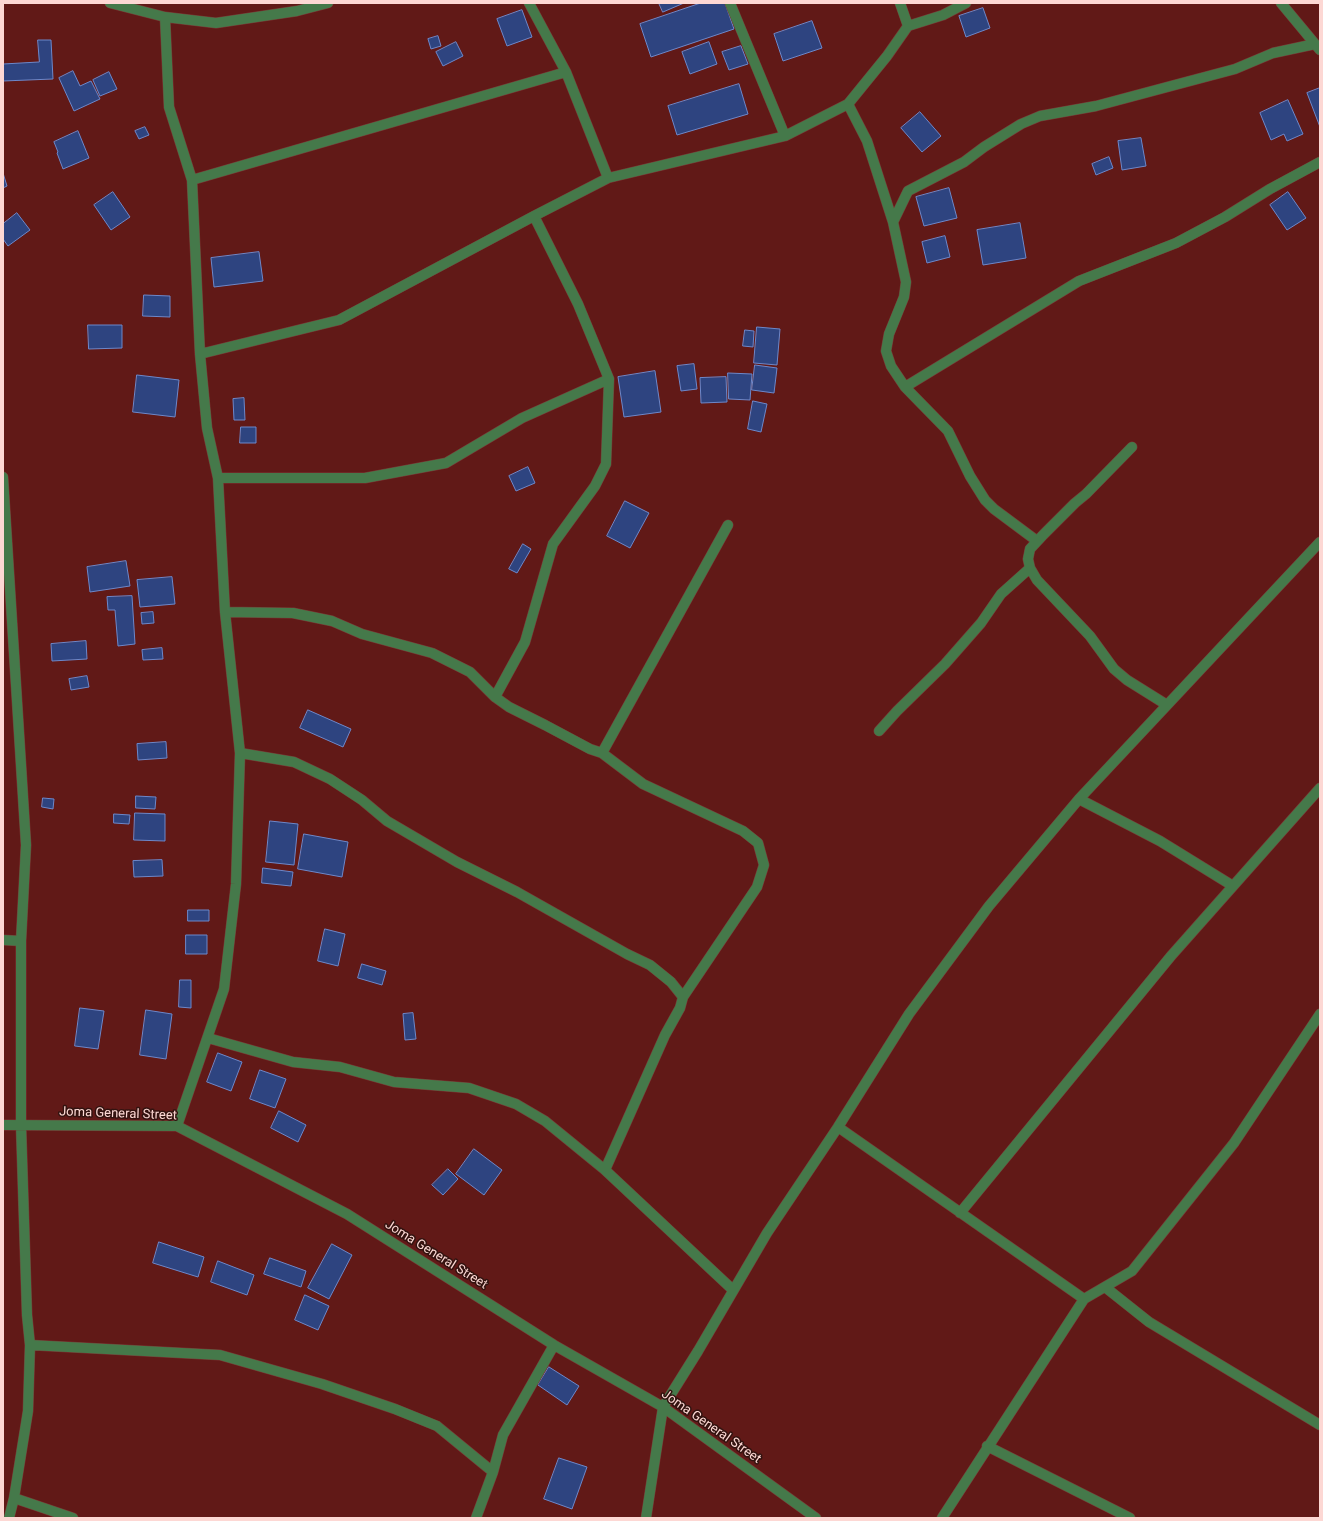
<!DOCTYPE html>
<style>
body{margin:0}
#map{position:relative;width:1323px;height:1521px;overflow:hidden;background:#611917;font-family:Roboto,sans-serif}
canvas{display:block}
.frame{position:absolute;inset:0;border:4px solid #fdd8d4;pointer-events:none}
</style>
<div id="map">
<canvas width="1323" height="1521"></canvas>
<div class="frame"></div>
</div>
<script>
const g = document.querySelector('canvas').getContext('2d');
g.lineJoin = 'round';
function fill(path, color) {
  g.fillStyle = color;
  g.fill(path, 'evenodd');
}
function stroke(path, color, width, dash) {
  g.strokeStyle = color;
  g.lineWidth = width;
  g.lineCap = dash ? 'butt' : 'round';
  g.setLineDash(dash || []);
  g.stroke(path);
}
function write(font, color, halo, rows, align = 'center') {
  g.font = font + ' Roboto,sans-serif';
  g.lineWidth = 3;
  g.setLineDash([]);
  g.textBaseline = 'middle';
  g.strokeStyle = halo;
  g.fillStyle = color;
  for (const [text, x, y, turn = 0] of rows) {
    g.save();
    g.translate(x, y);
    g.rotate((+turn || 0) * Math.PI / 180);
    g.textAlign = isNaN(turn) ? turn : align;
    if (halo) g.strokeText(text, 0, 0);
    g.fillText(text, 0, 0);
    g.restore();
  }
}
const building = new Path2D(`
 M659,3H684L663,12Z
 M701,3H725L734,29L651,57L640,24Z
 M983,8L990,28L966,37L959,16Z
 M522,10L532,37L507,46L497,19Z
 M812,21L822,48L783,61L774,34Z
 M438,36L441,46L431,49L428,39Z
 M38,40H51L53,79L3,81V64L39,62Z
 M456,42L463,56L443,66L436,52Z
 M709,42L717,64L690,74L682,52Z
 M741,46L748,64L729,70L722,52Z
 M73,71L80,86L91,81L100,99L74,111L59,78Z
 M109,72L117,89L100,96L93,80Z
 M739,84L748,114L677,135L668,106Z
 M1320,88V127L1307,93Z
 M1288,100L1303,134L1287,141L1284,134L1271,140L1260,113Z
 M920,112L941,136L922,152L901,128Z
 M145,127L149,135L139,139L135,131Z
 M78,131L89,158L63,169L57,153L58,152L54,142Z
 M1141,138L1146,166L1122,170L1118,141Z
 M1109,157L1113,168L1096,175L1092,164Z
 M3,173L7,186L3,188Z
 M949,188L957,218L924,226L916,197Z
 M113,192L130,217L111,230L94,205Z
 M1288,192L1306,218L1287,230L1270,205Z
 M17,213L30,230L8,246L3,239V224Z
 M1020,223L1026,258L983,265L977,230Z
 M945,236L950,257L927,263L922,242Z
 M259,252L263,281L214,287L211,258Z
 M144,295L170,296V317L143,316Z
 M88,325H122V348L89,349Z
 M757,327L780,329L777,365L754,363Z
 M745,330L754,331L753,347L743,346Z
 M694,364L697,389L681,391L677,366Z
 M755,365L777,368L774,393L752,390Z
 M655,371L661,412L624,417L618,377Z
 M728,373L752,374L750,400L729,399Z
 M137,375L179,380L175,417L133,412Z
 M726,377L727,402L701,403L700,378Z
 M244,398L245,420H234L233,399Z
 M753,401L767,404L761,432L748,429Z
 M241,427H256V443H240Z
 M528,467L535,483L516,491L509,476Z
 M625,501L649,513L630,548L607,536Z
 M523,544L531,549L517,573L509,569Z
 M126,561L130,586L90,592L87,567Z
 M172,577L175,604L140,607L137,580Z
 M132,596L135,644L118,646L115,610H108L107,597Z
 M153,612L154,623L142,624L141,613Z
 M86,641L87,659L52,661L51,644Z
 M162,648L163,659L143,660L142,650Z
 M87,676L89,687L71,690L69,679Z
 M308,710L351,729L343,747L300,728Z
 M166,742L167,758L138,760L137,744Z
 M136,796L156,797L155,809L136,808Z
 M43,798L54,799L53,809L42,807Z
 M135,813L165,814V841L134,840Z
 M114,814L130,815L129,824L114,823Z
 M270,821L298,824L294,865L266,862Z
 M304,834L348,842L342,877L298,869Z
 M162,860L163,876L134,877L133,861Z
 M263,868L293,872L291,886L262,883Z
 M188,910H209V921H188Z
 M325,929L345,934L338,966L318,961Z
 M186,935H207V954H186Z
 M362,964L386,971L382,985L358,978Z
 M180,980H191V1008L179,1007Z
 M80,1008L104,1011L98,1049L75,1046Z
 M146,1010L172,1014L166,1059L140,1055Z
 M413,1013L416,1039L405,1040L403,1014Z
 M218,1053L242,1062L231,1091L207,1082Z
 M260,1070L286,1079L275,1108L250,1099Z
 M279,1111L306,1125L298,1142L271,1128Z
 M474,1149L502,1170L484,1195L456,1174Z
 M448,1169L458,1179L443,1195L432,1185Z
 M159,1242L204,1257L198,1277L153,1263Z
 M332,1244L352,1255L329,1299L308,1288Z
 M270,1258L306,1271L301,1287L264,1274Z
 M218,1261L254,1275L247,1295L211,1282Z
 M305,1295L329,1306L318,1330L295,1320Z
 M549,1367L579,1386L567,1405L538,1385Z
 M559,1458L587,1467L572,1509L544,1499Z`);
fill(building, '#2e4480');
stroke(building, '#6d88ca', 1);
const minor = new Path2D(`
 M110,3L165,17L216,23L297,11L328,3
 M529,3L566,72L608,178
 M730,3L785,136
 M900,3L908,26
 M1281,3L1320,50
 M165,17L169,107L192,180L200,354L207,428L218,478L225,612L240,753L236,884L224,989L177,1126
 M848,104L867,141L893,222L906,282L904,297L889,334L886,351L891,366L905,387L948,431L970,476L985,500L994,509L1037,541
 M192,180L566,72
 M893,222L908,191L964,162L984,147L1021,124L1040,116L1096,106L1171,86L1235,69L1273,53L1315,44
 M200,354L339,320L534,216L608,178L785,136L848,104L887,56L908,26L943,15L966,3
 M905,387L1079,281L1176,243L1225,217L1270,189L1320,162
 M1132,447L1086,494L1075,503L1043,535L1030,549L1028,559L1030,568L1037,580L1090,636L1114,669L1127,680L1167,705
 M3,477L26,845L21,941V1125L27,1315L30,1345L28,1411L14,1498L9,1518
 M218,478H365L446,463L522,418L609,379
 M225,612L293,613L332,621L362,634L432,653L470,672L495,697L509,707L545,725L590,749L602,753L643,784L743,831L758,843L764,865L757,887L683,997
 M495,697L525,642L553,544L595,486L606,464L609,379L578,304L534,216
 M879,731L897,711L945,664L981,623L1001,594L1030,568
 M240,753L294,762L330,779L362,800L387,821L457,862L517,892L627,954L650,965L671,982L683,997L680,1008L665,1035L605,1170
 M602,753L728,525
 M1079,799L1160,841L1233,886
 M3,940L21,941
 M208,1038L293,1062L340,1067L394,1082L469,1088L516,1104L545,1121L605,1170L733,1290
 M3,1125L177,1126L347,1214L554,1345L663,1407L816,1518
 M838,1127L1084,1299L942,1518
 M960,1213L1171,956L1320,788
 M1105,1287L1149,1322L1320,1425
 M1084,1299L1132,1271L1234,1143L1320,1014
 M30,1345L220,1355L322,1384L395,1409L437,1426L493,1472
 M987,1446L1130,1518
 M14,1498L73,1518
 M476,1518L493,1472L503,1435L554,1345
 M646,1518L663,1407L698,1351L767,1233L838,1127L909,1014L989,906L1079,799L1320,542`);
stroke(minor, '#7a3835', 11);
stroke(minor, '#45794a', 10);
write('13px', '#fdd8d4', '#321310', [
 ["Joma General Street",118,1114,2],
 ["Joma General Street",436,1255,32],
 ["Joma General Street",711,1427,35]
]);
</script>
